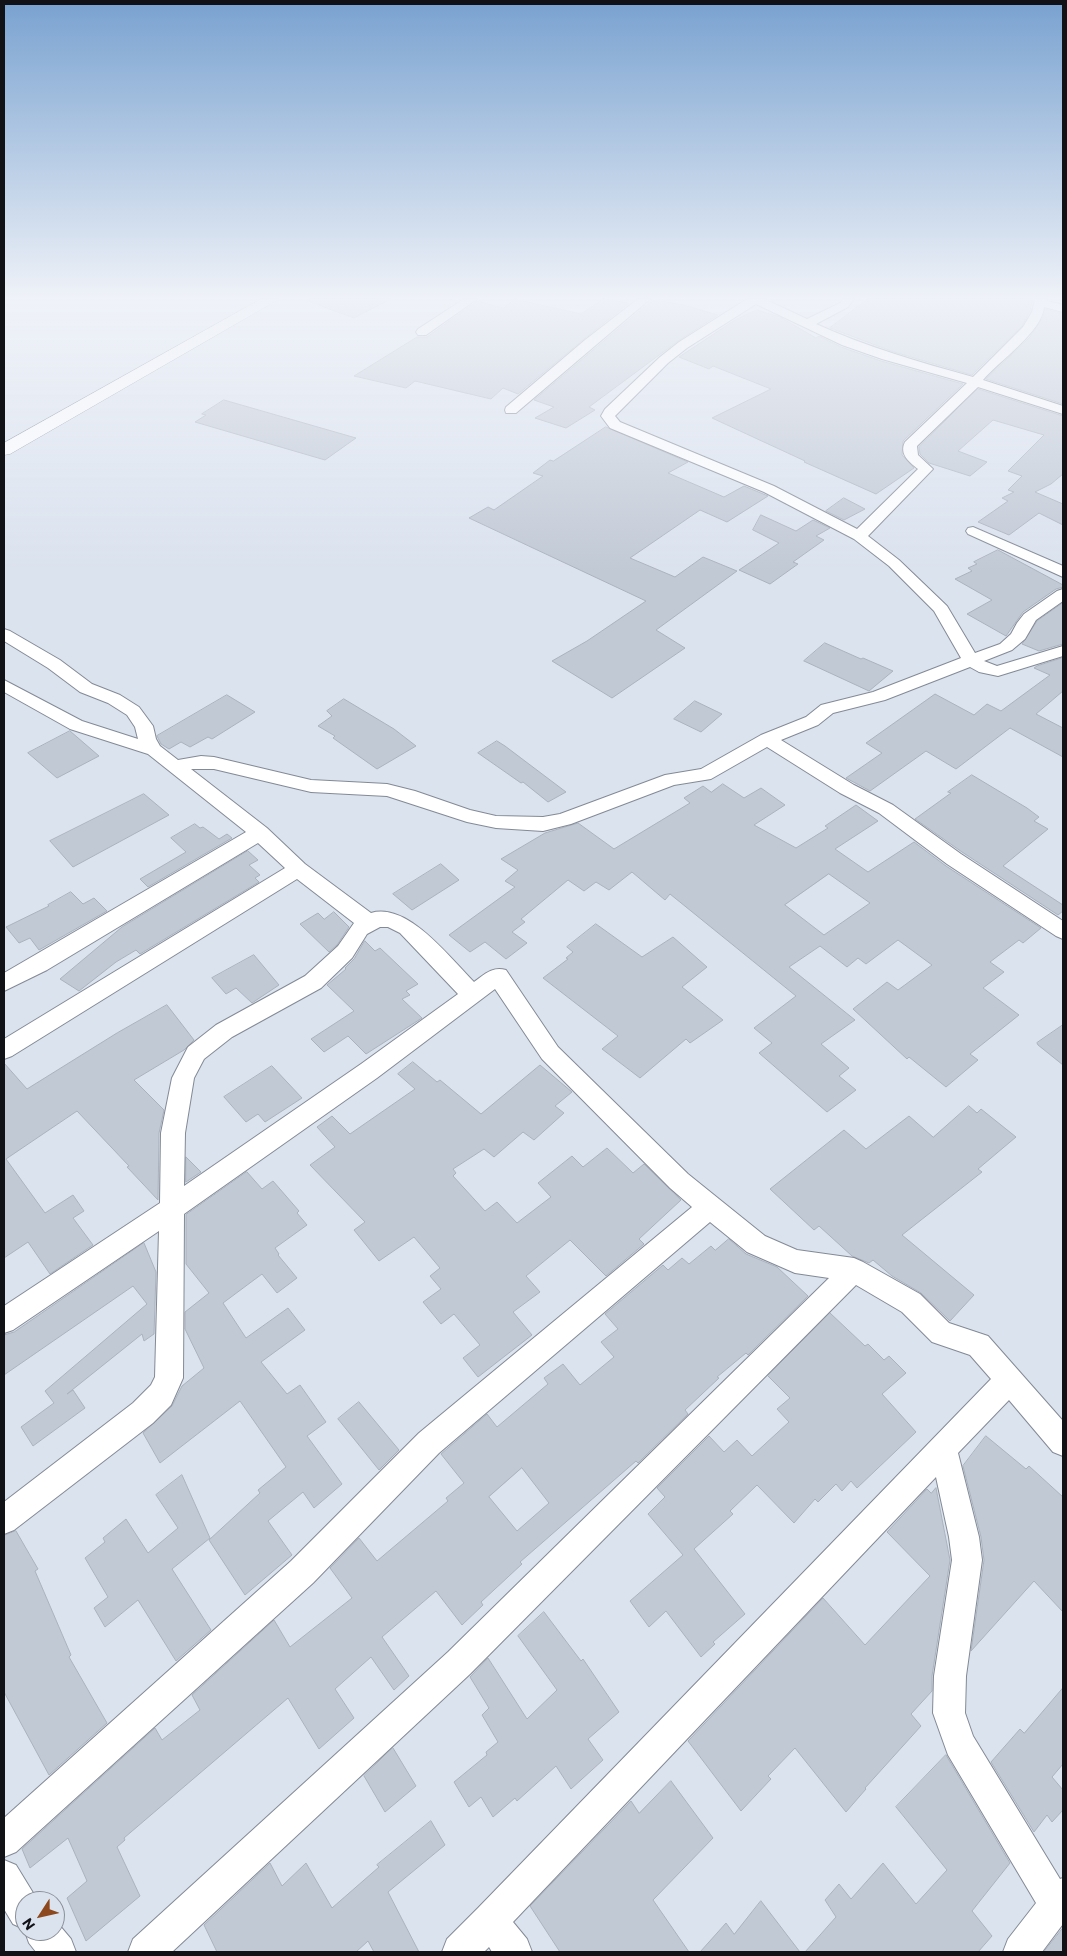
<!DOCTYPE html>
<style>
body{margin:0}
#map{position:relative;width:1067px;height:1956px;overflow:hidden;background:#dbe3ef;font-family:Commissioner,sans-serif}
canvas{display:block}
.frame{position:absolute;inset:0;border:5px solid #101216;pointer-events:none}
.north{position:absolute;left:15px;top:1891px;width:50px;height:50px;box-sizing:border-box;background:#dbe3ef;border:1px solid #8a8f98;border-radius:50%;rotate:235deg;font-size:14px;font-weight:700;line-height:20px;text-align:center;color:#101216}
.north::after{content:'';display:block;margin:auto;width:18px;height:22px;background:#8d491d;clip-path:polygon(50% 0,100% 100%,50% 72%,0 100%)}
</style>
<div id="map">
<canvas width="1067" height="1956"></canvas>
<div class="frame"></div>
<div class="north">N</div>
</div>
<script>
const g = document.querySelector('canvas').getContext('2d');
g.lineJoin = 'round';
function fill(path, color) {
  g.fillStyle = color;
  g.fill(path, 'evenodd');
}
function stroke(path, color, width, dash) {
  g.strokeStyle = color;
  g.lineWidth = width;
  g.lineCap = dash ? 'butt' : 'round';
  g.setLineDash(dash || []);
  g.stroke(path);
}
const building = new Path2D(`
 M310,299H391L354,318L310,302Z
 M515,299L581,314L603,299L629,303L584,339L518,394L503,388L491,399L415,381L406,388L354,376L417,337H427L477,301L503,308Z
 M868,299H1033L1030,311L1022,326L972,375L894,352L830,328Z
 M655,300L684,305L718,315L678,341L589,407L595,410L566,428L535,418L554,407L534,400L644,307Z
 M1045,309L1063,314V404L986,379L1030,337L1043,317Z
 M757,310L780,317L816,338L819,336L841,347L881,361L963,384L903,441L902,455L914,468L876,494L804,462L805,461L712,418L771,389L713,366L709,369L679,357L735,320Z
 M978,389L1063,416V474L1051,484L1035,492L1063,504V525L1039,513L1009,535L978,522L1008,501L1002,498L1014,492L1008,490L1022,476L1008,471L1044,435L993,420L958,451L987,462L970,476L929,463L920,454L919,447Z
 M224,400L356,438L325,460L195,422L206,415L202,414Z
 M606,427L688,462L668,473L724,497L744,486L768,496L727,522L700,510L630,558L675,577L703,557L737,571L656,630L685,648L612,698L552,661L587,641L646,601L469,518L488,507L494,510L543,476L533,473L550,460L553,461Z
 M844,498L865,509L844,520L826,511Z
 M761,515L796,531L813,520L830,528L816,536L824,540L793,562L798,564L770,584L739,570L779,543L753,530Z
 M998,550L1063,585V587L1056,589L1023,612L1006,636L967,614L992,600L955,579L972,571L968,568L977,564L974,562Z
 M1063,603V644L1039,651L1022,644L1037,621Z
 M825,643L861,659L863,658L893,671L869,691L804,661Z
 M1063,658V691L1036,714L1063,728V757L1010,728L956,769L926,751L870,791L846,778L882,753L866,743L935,694L974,715L987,704L1001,711L1050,675L1034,668L1037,666Z
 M227,695L255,712L212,739L208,737L190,747L181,742L169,749L161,744L157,736Z
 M344,699L394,729L416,746L377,769L333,738L335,736L318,726L332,716L327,711Z
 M695,701L722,714L701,732L674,719Z
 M70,731L99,756L57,778L28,753Z
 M497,741L505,746L566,792L548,802L523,782L521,783L478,753Z
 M972,775L1027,808L1039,817L1034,821L1048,829L1003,866L1063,905V911L1058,915L962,852L915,819L951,793L948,792Z
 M723,784L744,798L761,788L785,805L754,825L796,848L828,828L825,826L856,805L878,821L835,849L868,872L914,842L946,866L1041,928L1023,943L1019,940L990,962L1004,972L983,988L1019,1015L970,1054L978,1060L946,1087L909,1057L907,1059L853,1009L887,982L898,990L932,965L898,940L866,964L858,958L847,967L820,946L789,967L855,1020L821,1044L849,1068L839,1076L856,1090L827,1112L759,1053L772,1043L754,1028L796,996L670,894L665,900L632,872L609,890L596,882L584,891L568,880L521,919L525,922L512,932L527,943L506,959L485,942L470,952L449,935L515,887L505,881L518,870L501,859L545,833L578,823L614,849L690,803L684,798L703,786L711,792ZM829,874L870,903L824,935L785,905Z
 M144,794L169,815L73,867L50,841Z
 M195,824L200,828L203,827L219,839L227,834L232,838L148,887L140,879L186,852L171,838Z
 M248,851L258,860L249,865L260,875L255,878L259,882L140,954L136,950L116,962L79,991L60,979L122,927Z
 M441,864L459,880L412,910L393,894Z
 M71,892L83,904L94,898L107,911L39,950L30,938L19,943L6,927L49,906L48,905Z
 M334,912L349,927L337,945L329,952L300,924L318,913L324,919Z
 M596,924L642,957L673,937L707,967L682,987L723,1020L690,1043L686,1039L640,1078L602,1049L618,1036L543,978L568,959L566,958L573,952L567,947Z
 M365,941L375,951L380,948L418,984L406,991L410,995L402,999L422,1018L366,1054L348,1036L324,1052L311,1039L354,1011L327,985L346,969L345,968L354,959Z
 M254,955L279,985L252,1003L236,988L226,994L212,978Z
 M167,1005L194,1040L184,1050L134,1080L164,1110L159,1133L158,1200L127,1167L129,1166L77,1111L6,1159L45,1213L73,1195L84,1211L73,1218L93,1245L50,1274L28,1242L4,1258V1063L27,1089L117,1033Z
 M1063,1025V1065L1038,1045L1037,1043Z
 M413,1062L437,1082L440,1080L481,1114L540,1065L572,1092L555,1106L564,1113L534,1140L523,1132L494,1157L484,1149L453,1169L456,1173L453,1176L485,1211L497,1202L517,1223L551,1197L538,1183L572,1156L583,1167L607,1148L633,1173L644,1164L681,1200L639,1239L644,1244L606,1276L570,1240L526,1276L540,1292L513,1312L532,1335L478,1377L463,1358L480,1345L454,1314L441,1324L423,1302L441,1289L430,1276L440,1268L414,1237L379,1261L354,1230L365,1222L310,1165L335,1147L317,1127L332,1116L350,1134L415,1089L398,1074Z
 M272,1066L302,1098L265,1122L258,1114L246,1122L224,1097Z
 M969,1106L977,1113L981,1109L1016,1137L978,1169L982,1172L902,1235L974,1295L950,1321L921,1293L892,1276L873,1260L869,1263L852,1256L819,1226L814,1230L770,1189L844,1130L866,1149L909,1116L933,1137Z
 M186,1157L201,1172L186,1182Z
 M247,1172L262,1189L273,1181L299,1211L297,1213L307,1225L275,1248L279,1254L278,1255L297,1278L277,1293L262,1274L223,1303L246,1338L288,1308L305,1330L261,1362L287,1394L300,1385L326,1422L307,1436L342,1484L314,1508L303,1492L268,1521L292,1555L245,1595L209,1540L260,1493L258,1490L286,1467L240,1401L160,1463L143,1433L172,1406L182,1386L204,1368L185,1329V1312L209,1293L186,1264V1215Z
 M729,1239L746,1254L777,1267L808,1296L748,1355L746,1353L717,1377L719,1378L685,1410L688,1414L638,1463L636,1461L520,1562L522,1564L481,1602L483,1605L462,1625L436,1591L382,1637L409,1676L394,1690L371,1657L335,1689L354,1718L319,1749L288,1698L124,1838L125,1840L117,1847L140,1896L86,1941L67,1898L87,1881L68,1838L30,1868L22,1849L155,1728L162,1740L200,1710L192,1695L274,1620L290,1647L352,1598L330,1568L359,1538L377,1561L448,1501L446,1498L464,1483L441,1454L487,1414L497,1427L548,1384L544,1378L563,1364L580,1385L614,1357L601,1342L618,1329L605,1314L663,1265L668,1270L682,1258L689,1264L711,1246L715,1250ZM522,1468L549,1503L517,1531L489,1497Z
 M144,1243L156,1272L154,1334L144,1341L142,1334L67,1394L73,1390L85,1408L33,1446L21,1427L54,1403L45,1391L147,1304L133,1286L4,1375V1335L14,1332Z
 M830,1313L865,1346L868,1344L884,1360L889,1356L906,1373L882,1394L916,1432L857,1488L851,1481L842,1491L836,1484L818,1502L815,1499L794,1523L757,1485L730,1511L733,1514L694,1549L745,1614L713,1642L715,1644L701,1657L666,1611L649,1627L630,1601L683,1555L648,1514L665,1497L657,1488L709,1436L724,1452L737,1440L752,1456L789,1422L777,1409L790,1398L768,1376Z
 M359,1402L399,1450L379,1470L338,1419Z
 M986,1436L1026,1469L1029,1466L1063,1497V1612L1034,1581L971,1651L984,1560L981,1537L963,1466Z
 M182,1475L210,1538L172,1569L211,1630L176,1661L138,1600L105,1627L94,1608L108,1597L85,1558L105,1542L103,1538L126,1519L148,1553L178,1528L156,1495Z
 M936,1488L950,1560L932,1676V1691L911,1714L921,1726L865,1788L866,1789L846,1812L795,1748L768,1776L771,1779L741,1811L688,1741L823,1598L865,1645L930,1576L887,1532L927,1489L931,1493Z
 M16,1531L38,1569L35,1571L71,1655L69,1657L107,1723L49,1775L4,1692V1536Z
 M544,1612L581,1661L583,1659L619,1712L588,1739L603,1760L571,1789L556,1766L517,1801L515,1798L493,1817L481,1797L469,1807L454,1782L487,1755L486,1752L498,1742L482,1715L489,1708L470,1677L488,1658L527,1719L557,1690L518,1636Z
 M1063,1688V1764L1052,1777L1063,1790V1810L1052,1822L1047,1815L1034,1832L991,1762L1020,1729L1024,1733Z
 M393,1748L416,1786L385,1812L364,1776Z
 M946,1755L1010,1863L972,1911L992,1936L978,1952H805L836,1917L825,1900L839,1884L851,1899L883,1863L916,1904L947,1870L896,1807Z
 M671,1781L713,1838L653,1900L689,1952H560L530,1906L631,1801L639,1813Z
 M431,1821L445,1845L388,1892L419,1952H374L368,1941L356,1952H217L204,1925L270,1863L282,1886L306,1863L332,1908L379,1867L377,1865Z
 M761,1901L800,1952H700L726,1923L734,1934Z
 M1063,1928V1952H1044Z`);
fill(building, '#c1c9d5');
stroke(building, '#abb2be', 1);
const street = new Path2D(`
 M464,299H477L426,335H418L416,332L418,329Z
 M638,299H650L516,413H506L505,410L506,407L585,340Z
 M747,299H764L807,319L840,303L843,299H854L848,307L816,324C867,347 919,362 973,377L1023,327L1032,312L1035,299H1047V301L1063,305V312L1044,307C1042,332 999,361 983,380L1063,406V414L978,387L917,446L918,455L933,469L868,536L899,560L947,606L975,653L1000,644L1011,634L1017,623L1024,614L1057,591L1063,589V601L1036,620L1025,639L1012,650L984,661L997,666L1063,646V656L998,676L979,672L970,667L885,700L833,713L818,725L781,740L854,785L893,805L961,854L1063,921V939L1056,936L947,864L879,813L840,793L767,747L711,779L674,785L571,824L543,831L496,828L467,822L387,796L311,792L214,769H191L267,828L305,864L371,913C408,902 450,958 474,982C484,975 492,966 506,970L558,1047L688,1174L719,1199L765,1236L797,1250L854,1258L863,1262L920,1294L949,1323L988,1336L1063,1421V1456L1053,1452L1009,1400L958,1453L979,1537L982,1560L966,1676L965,1713L973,1736L1060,1879L1063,1878V1924L1042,1952H1003L1008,1939L1036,1903L948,1755L933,1713L934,1676L952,1560L949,1537L936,1477L513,1922L527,1939L532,1952H492L489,1947L484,1952H442L447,1939L478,1908L991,1379L970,1355L932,1342L902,1312L856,1285L470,1674L172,1952H128L133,1939L448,1652L829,1278L795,1273L747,1252L710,1222L439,1453L313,1583L16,1852L4,1857V1818L291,1561L419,1433L692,1207L670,1188L542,1059L495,989L377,1078L184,1214L183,1378L171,1405L153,1423L14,1530L4,1534V1502L133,1403L151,1385L155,1377L159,1231L13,1330L4,1333V1306L160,1203L161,1133L172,1078L188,1047L216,1025L305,976L338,946L354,923L297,879L12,1056L4,1059V1039L285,868L258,843L47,970L4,991V973L246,832L148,754L70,729L4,692V680L82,721L138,739L135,727L127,715L108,703L80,692L48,668L4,641V629L10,631L60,660L92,684L120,695L139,707L153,726L156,739L160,746L178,760L201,756L214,757L311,780L387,784L415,791L470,810L496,816L543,817L560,814L665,775L701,769L761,735L806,717L821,705L873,692L961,658L934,611L889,566L854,539L764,492L610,428L601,416L605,409L660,357L679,342ZM756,304L842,345L882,359L967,383L905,442C899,454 909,462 918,469L857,529L774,486L620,422L615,416L668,363L687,348ZM380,927H388L400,933L458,994L361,1064L184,1186L185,1133L194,1078L204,1059L232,1037L321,988L352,958L367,934Z
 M973,527L1063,566V577L968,534L966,531L968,528Z
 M4,1860L16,1865L38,1901H25V1931H55V1920L71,1939L76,1952H36L29,1943L24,1929L13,1924L4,1909Z`);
const highway = new Path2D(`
 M261,299H279L10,454L4,455V443Z`);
stroke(street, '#838a96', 2);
stroke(highway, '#838a96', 1);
fill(street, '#fff');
fill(highway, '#fff');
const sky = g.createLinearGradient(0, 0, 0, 573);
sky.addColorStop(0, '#79a2d0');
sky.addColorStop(0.52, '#eff2f8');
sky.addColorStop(1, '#eff2f800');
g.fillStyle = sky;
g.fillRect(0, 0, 1067, 573);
</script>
